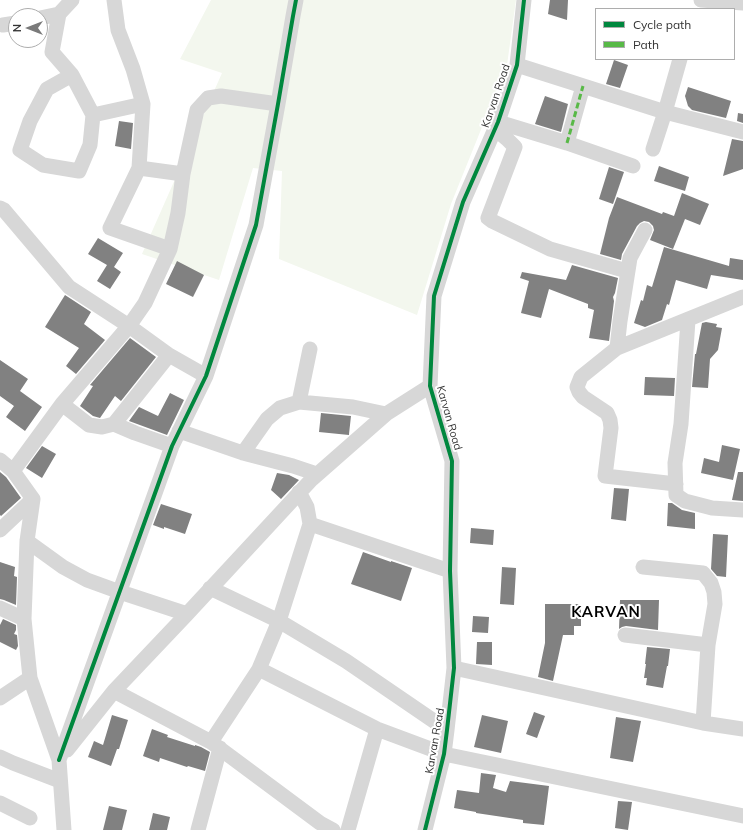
<!DOCTYPE html>
<style>
body{margin:0}
#map{position:relative;width:743px;height:830px;overflow:hidden;background:#fff;font-family:Mulish,sans-serif}
canvas{display:block}
.legend{position:absolute;left:595px;top:8px;width:140px;height:52px;box-sizing:border-box;background:#fff;border:1px solid #adadad;margin:0;padding:5px 7px;list-style:none;font-size:12px;color:#333}
.legend li{display:flex;align-items:center;gap:8px;height:20px}
.legend b{width:20px;border:1px solid #adadad}
.north{position:absolute;left:8px;top:8px;width:40px;height:40px;box-sizing:border-box;background:#fff;border:1px solid #adadad;border-radius:50%;rotate:270deg;font-size:11px;font-weight:700;line-height:16px;text-align:center;color:#333}
.north::after{content:'';display:block;margin:auto;width:14px;height:18px;background:#7a7a7a;clip-path:polygon(50% 0,100% 100%,50% 72%,0 100%)}
</style>
<div id="map">
<canvas width="743" height="830"></canvas>
<ul class="legend">
<li><b style="height:5px;background:#00873e"></b>Cycle path</li>
<li><b style="height:5px;background:#58b947"></b>Path</li>
</ul>
<div class="north">N</div>
</div>
<script>
const g = document.querySelector('canvas').getContext('2d');
g.lineJoin = 'round';
function fill(path, color) {
  g.fillStyle = color;
  g.fill(path, 'evenodd');
}
function stroke(path, color, width, dash) {
  g.strokeStyle = color;
  g.lineWidth = width;
  g.lineCap = dash ? 'butt' : 'round';
  g.setLineDash(dash || []);
  g.stroke(path);
}
function write(font, color, halo, rows, align = 'center') {
  g.font = font + ' Mulish,sans-serif';
  g.lineWidth = 4;
  g.setLineDash([]);
  g.textBaseline = 'middle';
  g.strokeStyle = halo;
  g.fillStyle = color;
  for (const [text, x, y, turn = 0] of rows) {
    g.save();
    g.translate(x, y);
    g.rotate((+turn || 0) * Math.PI / 180);
    g.textAlign = isNaN(turn) ? turn : align;
    if (halo) g.strokeText(text, 0, 0);
    g.fillText(text, 0, 0);
    g.restore();
  }
}
fill(new Path2D(`
 M211,0H516L507,65L451,204L417,315L279,259L282,171L253,168L219,280L142,254L222,73L180,59Z`), '#f3f7ee');
fill(new Path2D(`
 M550,0H568L567,20L548,14Z
 M614,60L628,65L620,88L606,84Z
 M688,87L731,101L726,118L692,110L688,106L685,96Z
 M545,96L568,104L561,132L535,124Z
 M738,113L743,114V123L737,121Z
 M119,121L133,123L131,149L115,146Z
 M732,139L743,141V169L723,176Z
 M659,166L689,177L685,191L654,181Z
 M609,167L624,172L613,204L599,199Z
 M682,193L709,204L700,225L685,219L673,249L650,240L654,230L653,226L649,222L644,221L640,223L637,226L622,254L621,260L600,254L609,218L617,197L662,214L663,212L674,216Z
 M98,238L123,253L114,267L121,272L110,289L97,281L107,265L88,254Z
 M664,247L729,266L730,258L743,260V280L711,275L707,289L676,280L669,305L667,304L662,320L645,327L634,323L641,300L643,301L647,285L652,287Z
 M177,261L204,275L193,297L166,284Z
 M572,265L618,278L615,293L613,297L614,301L609,341L589,338L594,310L588,308V304L549,289L541,318L521,313L529,281L520,278L522,272L566,280Z
 M65,295L91,312L84,324L105,340L76,374L66,366L79,348L45,327Z
 M706,322L717,324L716,327L722,328L718,350L710,359L708,388L692,387L695,354H696L702,323Z
 M130,338L156,357L121,401L115,396L100,418L93,416L80,406L93,386L90,385Z
 M0,360L28,379L20,391L42,407L25,431L6,417L14,406L0,396Z
 M645,377L675,378L674,396L644,395Z
 M170,393L184,400L167,435L129,421L139,407L158,416Z
 M321,413L351,416L349,434V435L319,432Z
 M722,445L740,449L733,480L701,473L704,458L719,462Z
 M42,446L56,454L42,478L26,468Z
 M0,472L6,477L21,498L1,516L0,515Z
 M738,472H743V501L732,500Z
 M277,473L289,475L299,480L281,499L271,490Z
 M614,488L629,489L626,521L611,519Z
 M668,503H672L682,510L695,513V529L667,526Z
 M161,504L192,514L185,534L164,527V529L153,525Z
 M471,528L494,530L493,545L470,543Z
 M713,534L728,535L726,577L717,576L711,569Z
 M363,552L391,562V561L412,568L401,601L351,584Z
 M0,562L15,567L14,576L17,577L16,605L4,600L0,599Z
 M502,567L516,568L514,605L500,604Z
 M620,600H659L658,630L626,626L622,627L619,629Z
 M545,604H581V626H574V635H563L553,681L538,677L545,643Z
 M473,616L489,617L488,633L472,632Z
 M3,619L16,625V630L14,634L17,635L18,646L16,650L0,642V625Z
 M477,642H492V665L476,664Z
 M647,647L670,649L668,666H667L663,688L646,685L647,678H644L646,664H645Z
 M534,712L545,716L537,738L526,734Z
 M112,715L128,720L119,749H117L111,766L88,757L94,741L103,745Z
 M482,715L508,721L501,753L474,747Z
 M616,717L641,721L633,762L610,758Z
 M152,729L168,735L167,737L195,746V745L201,747L210,752L205,771L188,766L187,767L160,758L159,762L143,756Z
 M481,773L496,775L493,788L506,792L510,781L549,786L544,825L523,823V820L476,813V812L454,808L457,790L479,793Z
 M618,801L632,802L628,830L615,828Z
 M109,806L127,810L122,830H103Z
 M153,813L170,817L167,830H149Z`), '#818181');
stroke(new Path2D(`
 M72,0L59,14L52,52L72,75
 M114,0L118,30L133,69L143,104
 M701,0L743,3
 M40,18L59,14
 M3,25L16,23
 M517,65L665,112L743,132
 M93,115L72,75L47,89L30,121L20,150L43,165L79,171L90,145L93,115L143,104L139,168
 M498,122L567,143L633,166
 M495,129L507,139L515,147L488,218L492,221L550,249L627,271
 M567,143L583,86
 M653,149L665,112L680,59
 M183,174L197,110L208,98L221,96L278,104
 M0,208L4,210L69,287L129,326L169,355L206,376
 M688,320L681,424L675,463L676,495L685,501L712,508L743,510
 M617,348L620,321L630,258L645,230
 M299,402L310,349
 M62,404L89,425L102,427L114,424L135,433L172,446
 M114,424L169,355
 M179,431L243,453L293,466L317,474
 M243,453L267,419L280,408L299,402L353,407L386,414
 M0,460L13,471L33,499L27,541L24,619L30,678L59,760L64,830
 M13,471L62,404L129,326L145,303L170,249L110,228L139,168L183,174L178,213L170,249
 M676,484L605,476L611,428L610,420L607,413L583,397L579,392L577,387L581,377L617,348L743,297
 M310,524L450,571
 M0,530L33,499
 M27,541L63,567L87,580L120,592L187,614
 M643,567L703,573L711,583L714,592L715,604L708,645L703,723
 M210,588L279,621L346,661L447,730
 M0,608L24,619
 M625,635L708,645
 M454,668L703,723L743,729
 M259,669L377,729L444,754L743,816
 M114,691L211,742L320,823L333,830
 M0,698L30,678
 M211,742L259,669L279,621L310,524L307,507L299,492
 M67,750L114,691L187,614L312,479L386,414L430,386
 M0,757L13,763L60,781
 M59,760L172,446L206,376L256,225L278,104L293,16L296,0
 M0,803L30,818
 M198,830L220,748
 M348,830L377,729
 M425,830L444,754L447,730L454,668L450,571L452,461L430,386L434,296L463,202L498,122L517,65L524,0`), '#d7d7d7', 15);
stroke(new Path2D(`
 M567,143L583,86`), '#58b947', 3, [6, 3]);
stroke(new Path2D(`
 M59,760L172,446L206,376L256,225L278,104L293,16L296,0
 M425,830L444,754L447,730L454,668L450,571L452,461L430,386L434,296L463,202L498,122L517,65L524,0`), '#00873e', 4);
write('11px', '#333', '#fff', [
 ["Karvan Road",496,96,-71],
 ["Karvan Road",449,418,74],
 ["Karvan Road",435,741,-80]
]);
g.letterSpacing = '1px';
write('bold 15px', '#000', '#fff', [
 ["KARVAN",606,612]
]);
g.letterSpacing = '0px';
</script>
